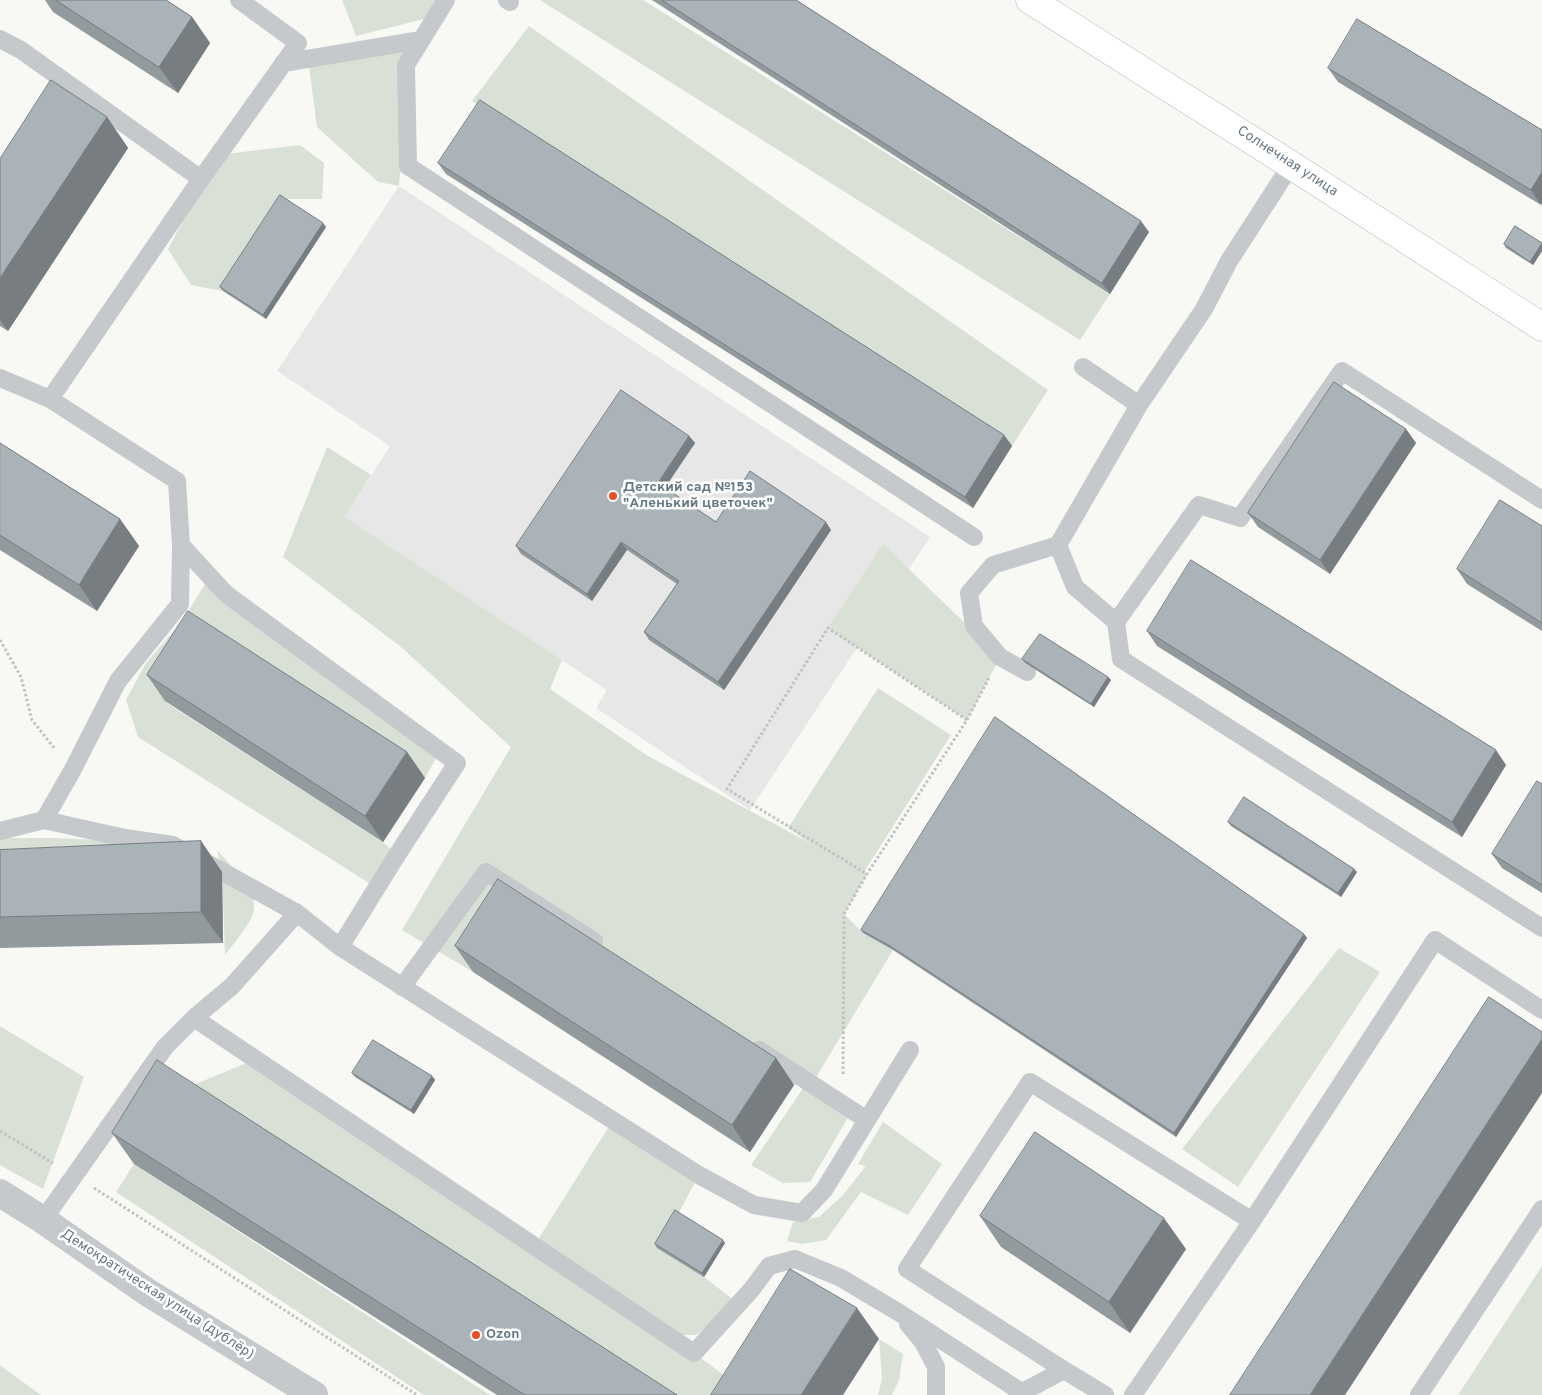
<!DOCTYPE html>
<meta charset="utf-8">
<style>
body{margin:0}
canvas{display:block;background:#f8f8f5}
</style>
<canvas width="1542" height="1395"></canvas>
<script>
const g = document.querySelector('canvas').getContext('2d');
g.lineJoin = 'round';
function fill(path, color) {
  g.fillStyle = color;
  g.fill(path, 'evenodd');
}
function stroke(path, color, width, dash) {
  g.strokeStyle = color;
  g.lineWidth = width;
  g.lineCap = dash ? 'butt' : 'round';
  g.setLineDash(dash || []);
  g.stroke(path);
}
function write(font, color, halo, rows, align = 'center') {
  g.font = font + ' Overpass,sans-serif';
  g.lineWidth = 5;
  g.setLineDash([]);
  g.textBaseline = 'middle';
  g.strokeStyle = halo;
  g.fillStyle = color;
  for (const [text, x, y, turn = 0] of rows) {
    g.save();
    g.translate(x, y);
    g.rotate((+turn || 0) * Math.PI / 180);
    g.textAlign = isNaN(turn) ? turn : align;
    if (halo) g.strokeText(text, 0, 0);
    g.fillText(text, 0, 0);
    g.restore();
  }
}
fill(new Path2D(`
 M399,186L930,537L750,810L596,708L607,690L345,517L390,446L277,371Z`), '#e6e7e6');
fill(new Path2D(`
 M342,0H446L436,16L356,36Z
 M540,0H643L1110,294L1080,340Z
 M529,26L1048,390L1012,446L472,101Z
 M421,40L406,65V109L399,186L378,182L317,127L308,59Z
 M300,145L324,163L322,199H283L223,291L191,285L168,249L218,155Z
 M327,447L371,475L345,517L562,660L550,689L648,756L810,843L788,828L878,688L951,735L864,872L867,874L844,914L863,933L893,950L812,1084L852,1111L810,1182L783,1183L751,1165L806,1084L794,1085L516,905L473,972L402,930L511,747L401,647L283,557Z
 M883,544L1000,657L967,720L828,628Z
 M210,576L440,751L425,778L165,702L383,842L397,855L377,888L138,737L126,700L146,663L183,620Z
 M0,838H56L164,843L222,871L217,850C229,864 256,889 254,909C253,921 233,945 225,955L222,872L0,882Z
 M1339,948L1380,972L1238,1187L1182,1149Z
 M0,1026L84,1077L43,1189L0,1165Z
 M256,1059L534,1246L613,1120L699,1175L678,1214L704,1277L735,1301L718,1318L696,1335H675L694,1353L751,1395H651L179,1091Z
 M883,1122L942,1164L908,1215L861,1192L826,1240L802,1244L787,1241L793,1222L819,1217L843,1195L866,1166L858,1164Z
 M134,1164L490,1395H424L116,1192Z
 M1542,1266V1395H1458Z
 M879,1339L903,1354L899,1380L892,1395H878L882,1379Z
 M0,1365L5,1369L41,1395H0Z`), '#d9e0d6');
const secondary = new Path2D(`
 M1030,0L1291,165L1542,327`);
stroke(secondary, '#b7bdc1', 29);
stroke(new Path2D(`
 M0,640L21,677L32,720L55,749
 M967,720L989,678
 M843,1074L844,914L867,874L967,720L828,628L727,789L867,874
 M0,1131L53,1163
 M94,1188L417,1395`), '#bfc1c3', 3, [2.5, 2.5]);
stroke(new Path2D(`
 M446,0L406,65L408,166L974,537
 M507,0L510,2
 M0,39L21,50L201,179L50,399L0,378
 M283,63L421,40
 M201,179L298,43L239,0
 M1083,367L1139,405
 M50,399L177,481L181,545L180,604L118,681L72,771L44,820L125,838L173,845L180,849
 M181,545L226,594L457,763L397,855L340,947
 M1058,545L1075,587L1116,622L1121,659L1542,928
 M1116,622L1199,505L1240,518L1342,371L1542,500
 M1027,672L1000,657L974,626L969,593L993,565L1058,545L1139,405L1204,309L1229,261L1291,165
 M0,831L44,820
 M297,913L340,947L699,1175L754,1205L802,1213L824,1190L910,1050
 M402,987L486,872L594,941
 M194,1018L694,1353L752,1289L769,1266L795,1259L841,1278L898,1312L1023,1393
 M759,1050L867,1120
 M43,1220L165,1047L194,1018L232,986L297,913L203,861
 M908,1324L923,1342L936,1367V1395
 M1064,1370L907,1269L1030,1082L1252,1221
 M1017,1395L1064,1370L1105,1395
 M1133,1395L1252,1221L1435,940L1542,1010
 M1419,1395L1542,1209`), '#c5c9cc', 18);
stroke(new Path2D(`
 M0,1193L43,1220L147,1292L314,1395`), '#c5c9cc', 28);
stroke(secondary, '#fff', 28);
fill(new Path2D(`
 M45,0H166L192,17L210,43L178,93L53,12Z
 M652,0H796L1149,232L1110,294Z
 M1328,68L1542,130V203L1541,205L1338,82Z
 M107,117L128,148L8,331L0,326V159Z
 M438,163L1004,435L1012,446L973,508L446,174Z
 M326,227L266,319L223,291L220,287Z
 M1542,243V251L1533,265L1506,248L1504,244Z
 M1406,429L1416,443L1330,574L1258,527L1248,513Z
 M689,436L695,443L665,488L716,522L831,530L724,690L649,640L644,632L677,584L627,550L592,601L521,554L516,546Z
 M0,443L120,519L139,546L97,611L0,550Z
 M1542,526V631L1467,584L1457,569Z
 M1147,631L1506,765L1462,837L1157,646Z
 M1022,659L1108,677L1111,680L1094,707L1025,663Z
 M147,675L407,752L425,778L383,842L165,701Z
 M1542,784V893L1502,868L1492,854Z
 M1228,822L1354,869L1357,872L1341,897L1231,826Z
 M201,841L222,872L223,943L0,948V850Z
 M861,930L1304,934L1307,938L1176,1137L893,950L863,933Z
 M455,946L776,1058L794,1085L750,1152L473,972Z
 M352,1073L432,1076L435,1080L414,1114L355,1077Z
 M112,1133L677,1395H497L134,1164Z
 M980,1216L1186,1249L1130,1333L1001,1247Z
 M725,1243L704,1277L657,1248L655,1244Z`), '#929a9e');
fill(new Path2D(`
 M192,17L210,43L178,93L159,67Z
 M107,117L128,148L8,331L0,320V278Z
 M1542,172V203L1541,205L1531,190Z
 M1141,221L1149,232L1110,294L1102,283Z
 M323,223L326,227L266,319L263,315Z
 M1542,243V251L1533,265L1530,262Z
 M1406,429L1416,443L1330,574L1320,560Z
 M1004,435L1012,446L973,508L965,497Z
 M689,436L695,443L663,490L658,483Z
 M120,519L139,546L97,611L79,585Z
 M826,522L831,530L724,690L718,682Z
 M621,542L627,550L592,601L587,594Z
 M1108,677L1111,680L1094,707L1091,704Z
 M1496,750L1506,765L1462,837L1452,822Z
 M407,752L425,778L383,842L365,816Z
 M201,841L222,872L223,943L201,912Z
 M1354,869L1357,872L1341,897L1338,893Z
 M1304,934L1307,938L1176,1137L1174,1133Z
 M1542,1039V1093L1345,1395H1310Z
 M776,1058L794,1085L750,1152L732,1125Z
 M432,1076L435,1080L414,1114L411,1110Z
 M1164,1218L1186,1249L1130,1333L1109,1302Z
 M723,1240L725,1243L704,1277L702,1273Z
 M857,1308L879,1339L843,1395H801Z`), '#777d81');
const building = new Path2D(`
 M56,0H166L192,17L159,67Z
 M662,0H796L1141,221L1102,283Z
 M1357,19L1542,130V172L1531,190L1328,68Z
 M51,80L107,117L0,278V159Z
 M480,100L1004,435L965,497L438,163Z
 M280,195L323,223L263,315L220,287Z
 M1515,226L1542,243L1530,262L1504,244Z
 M1334,382L1406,429L1320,560L1248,513Z
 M621,390L689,436L658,483L716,522L750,471L826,522L718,682L644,632L679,581L621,542L587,594L516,546Z
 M0,443L120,519L79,585L0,535Z
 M1500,500L1542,526V623L1457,569Z
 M1191,560L1496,750L1452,822L1147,631Z
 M188,611L407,752L365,816L147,675Z
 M1040,634L1108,677L1091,704L1022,659Z
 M995,717L1304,934L1174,1133L890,946L861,930Z
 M1537,781L1542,784V885L1492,854Z
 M1244,797L1354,869L1338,893L1228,822Z
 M201,841V912L0,917V850Z
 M498,879L776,1058L732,1125L455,946Z
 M1489,997L1542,1032V1039L1310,1395H1230Z
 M373,1040L432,1076L411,1110L352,1073Z
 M157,1060L677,1395H525L112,1133Z
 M1035,1132L1164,1218L1109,1302L980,1216Z
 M675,1210L723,1240L702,1273L655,1244Z
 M790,1269L857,1308L801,1395H711Z`);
fill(building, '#aab3b8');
stroke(building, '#777d81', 1);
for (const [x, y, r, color] of [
 [613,496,5,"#ea4d23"],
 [476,1335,5,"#ea4d23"]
]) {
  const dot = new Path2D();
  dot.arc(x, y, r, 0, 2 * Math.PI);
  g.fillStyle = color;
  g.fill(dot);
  stroke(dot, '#fff', 2);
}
write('14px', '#667987', '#fff', [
 ["Солнечная улица",1287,162,33],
 ["Демократическая улица (дублёр)",157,1295,33]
]);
write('bold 14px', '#667987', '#fff', [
 ["Детский сад №153",623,488],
 ["\"Аленький цветочек\"",623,504],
 ["Ozon",486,1335]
], 'left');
</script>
